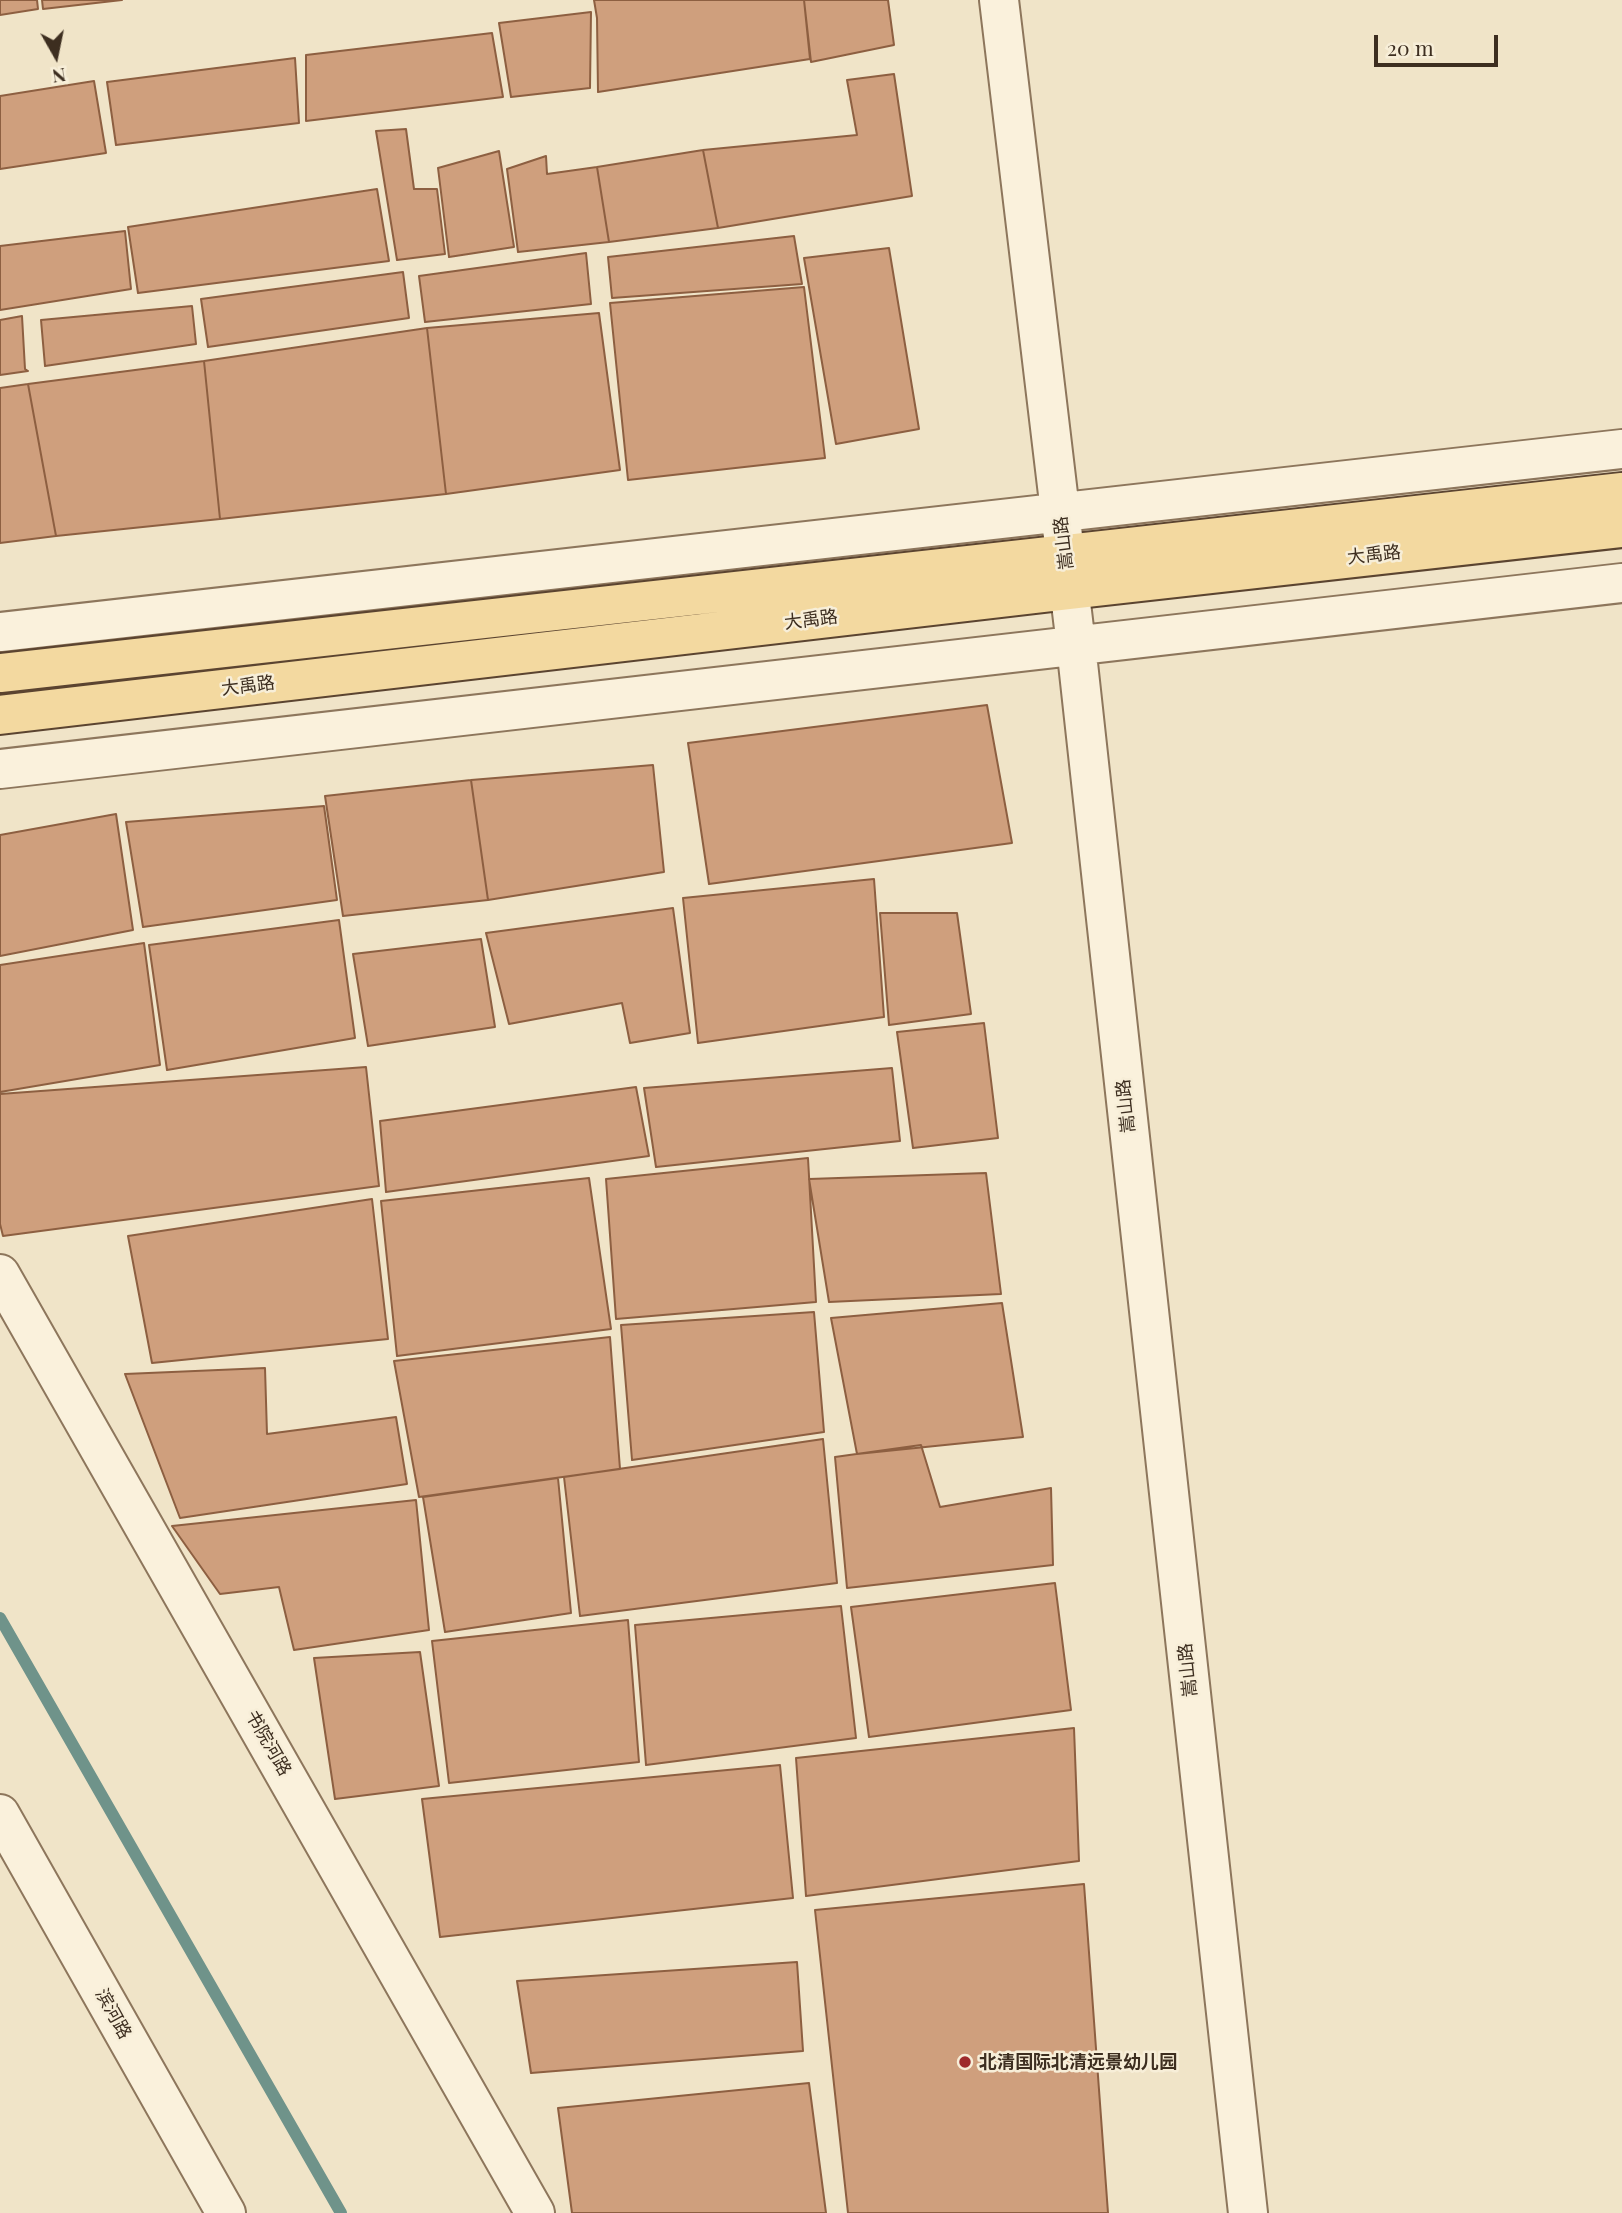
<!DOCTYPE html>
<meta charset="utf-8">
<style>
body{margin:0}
#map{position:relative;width:1622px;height:2213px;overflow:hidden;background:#f0e4c8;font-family:"Playfair Display",serif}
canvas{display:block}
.north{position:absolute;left:21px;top:21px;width:70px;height:70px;-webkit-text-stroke:5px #f7eed8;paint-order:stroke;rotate:171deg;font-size:19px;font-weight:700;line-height:28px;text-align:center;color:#3d2e20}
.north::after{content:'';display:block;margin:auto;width:24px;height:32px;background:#3d2e20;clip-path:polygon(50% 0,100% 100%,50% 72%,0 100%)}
.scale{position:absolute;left:1374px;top:35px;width:124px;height:32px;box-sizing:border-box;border:4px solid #3d2e20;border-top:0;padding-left:9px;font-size:21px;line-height:24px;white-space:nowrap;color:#3d2e20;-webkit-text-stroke:5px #f7eed8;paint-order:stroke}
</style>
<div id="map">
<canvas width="1622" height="2213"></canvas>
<div class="north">N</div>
<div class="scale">20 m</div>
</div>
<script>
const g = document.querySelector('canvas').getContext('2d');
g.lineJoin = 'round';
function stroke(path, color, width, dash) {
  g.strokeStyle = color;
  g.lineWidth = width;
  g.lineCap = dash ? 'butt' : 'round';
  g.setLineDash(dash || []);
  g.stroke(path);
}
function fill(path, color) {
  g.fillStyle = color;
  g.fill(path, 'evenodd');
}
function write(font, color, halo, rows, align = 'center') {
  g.font = font + ' "Playfair Display","Noto Sans SC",serif';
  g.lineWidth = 5;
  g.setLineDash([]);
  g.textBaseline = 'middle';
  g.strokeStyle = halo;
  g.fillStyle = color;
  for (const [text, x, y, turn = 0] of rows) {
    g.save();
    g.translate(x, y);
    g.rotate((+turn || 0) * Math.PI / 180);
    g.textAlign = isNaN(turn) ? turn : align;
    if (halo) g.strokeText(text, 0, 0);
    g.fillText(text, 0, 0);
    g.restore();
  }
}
stroke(new Path2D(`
 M0,1618L341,2213`), '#6f938a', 12);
const building = new Path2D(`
 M0,0H37L38,9L0,15Z
 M42,0H122L43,9Z
 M594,0H804L810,59L598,92L597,18Z
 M804,0H888L894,45L811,62Z
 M591,12L590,88L511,97L499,23Z
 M492,33L503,97L306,121V55Z
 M295,58L299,123L116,145L107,82Z
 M894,74L912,196L718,228L703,150L857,135L847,80Z
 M94,81L106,153L0,169V96Z
 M406,129L414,189H437L445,254L397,260L376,131Z
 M703,150L718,228L609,242L597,167Z
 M499,151L514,247L449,257L438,168Z
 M546,156L547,174L597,167L609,242L518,252L507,169Z
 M377,189L389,261L138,293L128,227Z
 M125,231L131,289L0,310V246Z
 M794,236L802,284L612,298L608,257Z
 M889,248L919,429L836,444L804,258Z
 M586,253L591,304L425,322L419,276Z
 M403,272L409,318L208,347L201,299Z
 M804,287L825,458L628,480L610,303Z
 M192,306L196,344L45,366L41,320Z
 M599,313L620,470L446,494L427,328Z
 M22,316L25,369L28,371L0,375V320Z
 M427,328L446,494L220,519L204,361Z
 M204,361L220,519L56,536L28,384Z
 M28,384L56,536L0,543V388Z
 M987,705L1012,843L709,884L688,743Z
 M653,765L664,872L488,900L471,780Z
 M471,780L488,900L343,916L325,796Z
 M324,806L337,900L143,927L126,822Z
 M116,814L133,930L0,956V835Z
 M874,879L884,1017L698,1043L683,898Z
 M673,908L690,1033L630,1043L622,1003L509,1024L486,933Z
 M880,913H957L971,1014L889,1025Z
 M339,920L355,1038L167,1070L149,945Z
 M481,939L495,1027L368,1046L353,954Z
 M144,943L160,1065L0,1092V965Z
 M984,1023L998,1138L913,1148L897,1032Z
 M366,1067L379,1186L3,1236L0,1224V1094Z
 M892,1068L900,1141L656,1167L644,1088Z
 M636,1087L649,1156L386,1192L380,1121Z
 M808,1158L816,1302L616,1319L606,1179Z
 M986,1173L1001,1294L829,1302L809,1179Z
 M589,1178L611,1329L397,1356L381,1201Z
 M372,1199L388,1339L152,1363L128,1236Z
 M1002,1303L1023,1437L857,1454L831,1318Z
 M814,1312L824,1432L632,1460L621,1325Z
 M610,1337L620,1469L419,1497L394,1361Z
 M265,1368L267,1434L396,1417L407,1484L180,1518L125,1374Z
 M823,1439L837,1583L580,1616L564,1477Z
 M921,1445L940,1507L1051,1488L1053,1565L847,1588L835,1457Z
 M558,1478L571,1613L445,1632L423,1497Z
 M416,1500L429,1630L294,1650L279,1587L220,1594L172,1526Z
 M1055,1583L1071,1710L869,1737L851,1607Z
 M841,1606L856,1738L646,1765L635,1625Z
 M628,1620L639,1762L449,1783L432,1641Z
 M420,1652L439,1786L335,1799L314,1658Z
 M1074,1728L1079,1861L806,1896L796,1758Z
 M780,1765L793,1898L440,1937L422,1799Z
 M1084,1884L1108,2213H848L815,1910Z
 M797,1962L803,2051L531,2073L517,1981Z
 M809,2083L826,2213H572L558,2108Z`);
fill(building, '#cf9f7d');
stroke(building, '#8d5f41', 2);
const minor = new Path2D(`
 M999,0L1076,645L1248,2213
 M0,632L1622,449
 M0,769L1622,583
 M0,1274L535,2213
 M0,1814L226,2213`);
const major = new Path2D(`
 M0,673L1622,492
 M0,715L1070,590L1622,528`);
stroke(minor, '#8d765c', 42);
stroke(major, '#5b4430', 42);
stroke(minor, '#faf1dc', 38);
stroke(major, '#f3d9a0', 38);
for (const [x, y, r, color] of [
 [965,2062,7,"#9e2a2b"]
]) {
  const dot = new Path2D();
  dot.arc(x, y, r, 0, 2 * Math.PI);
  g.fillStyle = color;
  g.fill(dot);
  stroke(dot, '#f7eed8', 2.5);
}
write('18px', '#3d2e20', '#f7eed8', [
 ["嵩山路",1064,543,-97],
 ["大禹路",1374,555,-6],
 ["大禹路",811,620,-7],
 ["大禹路",248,686,-7],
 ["嵩山路",1126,1106,-96],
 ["嵩山路",1188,1670,-96],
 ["书院河路",268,1743,60],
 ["滨河路",113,2014,61]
]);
write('bold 18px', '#3d2e20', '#f7eed8', [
 ["北清国际北清远景幼儿园",979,2062]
], 'left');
</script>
